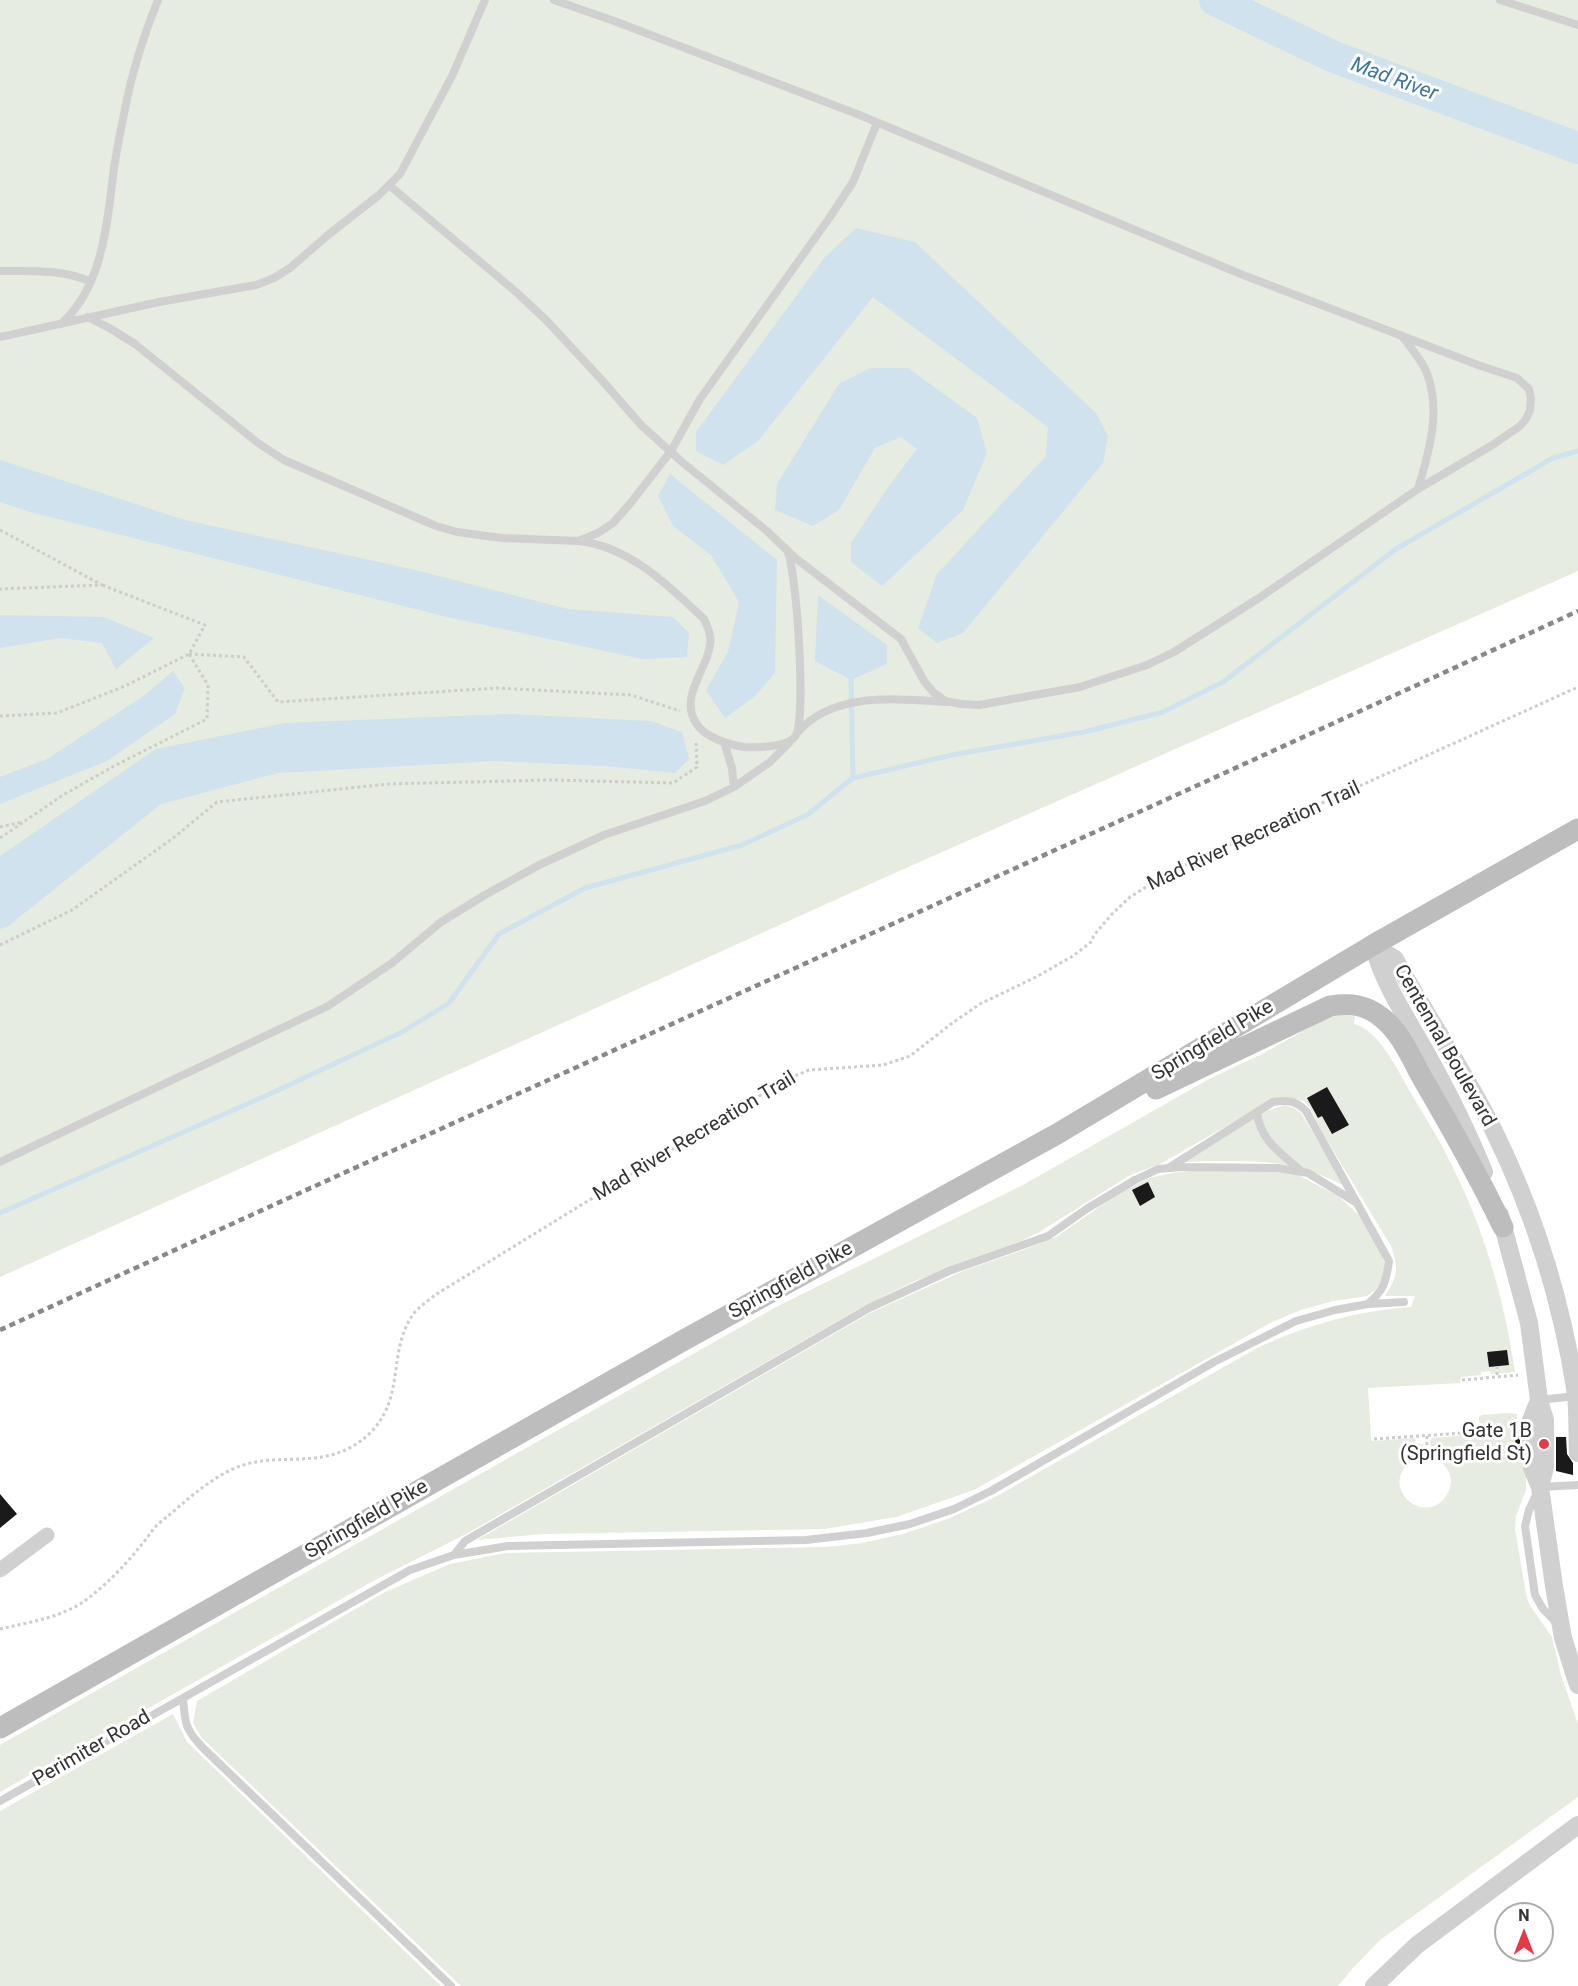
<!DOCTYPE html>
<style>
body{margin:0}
#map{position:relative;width:1578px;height:1986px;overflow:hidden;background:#fff;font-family:Roboto,sans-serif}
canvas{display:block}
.north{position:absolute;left:1494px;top:1902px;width:60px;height:60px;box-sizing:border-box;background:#fff;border:2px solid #adadad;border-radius:50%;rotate:0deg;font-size:16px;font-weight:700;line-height:24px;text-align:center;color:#333}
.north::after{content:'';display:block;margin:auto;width:21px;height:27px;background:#e63946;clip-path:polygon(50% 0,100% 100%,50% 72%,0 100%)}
</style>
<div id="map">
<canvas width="1578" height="1986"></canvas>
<div class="north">N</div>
</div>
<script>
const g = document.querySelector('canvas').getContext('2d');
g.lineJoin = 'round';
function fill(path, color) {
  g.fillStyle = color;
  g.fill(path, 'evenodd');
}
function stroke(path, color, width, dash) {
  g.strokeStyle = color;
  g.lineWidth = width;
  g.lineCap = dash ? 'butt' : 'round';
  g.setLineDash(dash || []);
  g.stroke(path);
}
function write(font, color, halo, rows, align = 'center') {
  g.font = font + ' Roboto,sans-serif';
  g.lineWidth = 6;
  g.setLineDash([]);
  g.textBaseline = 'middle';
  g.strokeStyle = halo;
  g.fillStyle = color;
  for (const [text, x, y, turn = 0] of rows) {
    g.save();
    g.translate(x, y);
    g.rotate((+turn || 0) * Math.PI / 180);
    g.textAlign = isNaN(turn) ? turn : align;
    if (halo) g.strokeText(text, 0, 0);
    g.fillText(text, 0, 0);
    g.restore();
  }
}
fill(new Path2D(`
 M0,0H1578V571L897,872L0,1277Z
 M1337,1014L1355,1016L1354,1024C1378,1030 1396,1067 1408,1088C1424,1116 1442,1143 1455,1172C1486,1235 1505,1303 1515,1372L1491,1374L1490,1371L1481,1372V1375L1461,1377L1460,1383L1368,1388L1371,1438L1372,1441L1415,1438L1416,1442L1423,1445V1455C1371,1476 1418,1528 1444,1499C1448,1494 1451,1488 1451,1481C1450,1469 1442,1461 1432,1457L1430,1441L1432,1438L1479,1434V1417L1482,1415L1508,1413L1517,1414V1457H1522V1463L1526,1464V1490L1516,1516L1515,1529L1526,1594L1529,1604L1552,1637L1561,1675L1578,1724V1797L1380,1940L1353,1968L1338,1986H461L201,1737L193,1723L197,1701L383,1593L450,1564L505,1553L825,1547L862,1543L903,1534L950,1518L997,1496L1259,1347C1308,1325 1356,1311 1411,1307L1415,1296H1385C1398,1275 1399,1270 1391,1246L1325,1137L1310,1108L1304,1101L1287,1097L1274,1099L1160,1164L1130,1175L1041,1231L1021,1241L915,1281L862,1307L468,1533L375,1580L0,1792V1745L778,1306L1023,1185L1211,1078L1264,1053L1326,1018Z
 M1285,1105L1294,1108L1301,1113L1345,1186C1328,1178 1311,1170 1293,1166C1260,1159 1215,1161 1181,1162L1267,1111Z
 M1200,1170L1271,1171L1298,1175L1338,1196L1361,1217L1372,1232L1385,1264L1381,1282L1375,1290L1367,1296L1333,1301L1301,1310L1272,1322L974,1490L896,1517L825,1529L544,1534L477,1540L870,1313L963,1271L1023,1250L1056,1237L1116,1195L1149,1178L1172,1173Z
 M173,1714L187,1742L441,1986H0V1811Z`), '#e6ecdf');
fill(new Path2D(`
 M856,228L915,242L1096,413L1108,436L1103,463L963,633L937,643L918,628L937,574L1046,456L1048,427L873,297L758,441L723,465L696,451V432L825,257Z
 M870,368H908L977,418L987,453L963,510L882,586L851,562V543L889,486L917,449L901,437L875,448L839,510L813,526L775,510L777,484L839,384Z
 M0,460L185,520L411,569L568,609L673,617L689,633L687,657L642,659L447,617L30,512L0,502Z
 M670,474L777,560L775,673L754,697L725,718L706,690L728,652L739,602L711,555L673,526L658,496Z
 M818,595L887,645V664L851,680L815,661Z
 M0,615L104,617L154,638L116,669L102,643L61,638L0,648Z
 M173,671L185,688L175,714L107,761L0,804V777L47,759L145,695Z
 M508,714L651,721L682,732L689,759L675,773L606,766L494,761L278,773L161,804L7,927L0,929V856L156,749L285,723Z`), '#cfe2ee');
stroke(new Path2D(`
 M851,680L853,778
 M0,1213L272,1093L404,1031L449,1003L499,934L585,888L742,845L807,815L853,778L952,755L1084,732L1163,712L1223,682L1396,549L1553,458L1578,451`), '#cfe2ee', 5);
stroke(new Path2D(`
 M1215,0L1334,57L1578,148`), '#cfe2ee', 32);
fill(new Path2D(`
 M1327,1087L1349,1125L1332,1134L1322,1116L1318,1118L1307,1098Z
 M1148,1182L1155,1197L1140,1206L1132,1190Z
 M1507,1350L1509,1365L1489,1367L1487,1352Z
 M1520,1429V1448H1515L1516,1430Z
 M1556,1437H1566L1567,1454L1573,1463V1475L1556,1471Z
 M0,1494L17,1514L0,1528Z`), '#1a1a1a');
stroke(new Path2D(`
 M0,530L102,585L0,589
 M189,654L244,657L278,702L497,688L631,695L680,711
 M0,716L57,713L125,686L189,654L205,625L102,585
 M0,827L22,822
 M0,838L63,795L114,766L207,719L208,685L189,654
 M0,945L72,910L172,839L217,802L388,784L551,780L673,783L697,767L696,742
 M1497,1366V1376
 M1462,1380L1518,1375
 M1427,1436V1456
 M1374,1439L1478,1432
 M0,1629C29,1622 61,1618 86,1600C111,1581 133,1557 152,1531C156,1525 163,1520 168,1516C189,1498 210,1479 235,1468C280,1449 326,1474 369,1434C406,1398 387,1354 412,1316C417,1308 428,1301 435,1295L742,1106L790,1078L809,1070L883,1065L910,1056L951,1024L980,1004L1036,977L1073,956L1091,942L1094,935L1112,914L1130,897L1170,872L1578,687`), '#cdcdcd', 3, [3, 3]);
stroke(new Path2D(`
 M1500,0L1578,25
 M390,186L515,291L546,320L600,378L641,425L682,462L767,531L794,557L901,639L924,681L933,692L945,701L961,704L979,705L1080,687L1147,665L1174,652L1259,598L1418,489L1494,444L1520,426L1526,419L1530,410L1531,399L1529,389L1517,378L1478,365L1243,275L857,114L617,22L554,0
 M0,271C30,271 63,269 91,282
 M88,317L111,329L135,344L258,443L284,460L436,526L457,532L502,538L578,541L598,533L613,523L629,505L671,451L700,399L830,217L853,182L877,123
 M61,324C104,285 107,222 114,168C117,148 121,128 125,109C132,72 144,35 158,0
 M1402,336C1410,347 1420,358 1426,371C1442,409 1429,452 1418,489
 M0,337L159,302L256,285L274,278L290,268L328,235L379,195L400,174L452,76L485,0
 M579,541C630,547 668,585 704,619C708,627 712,636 710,645C707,670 679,697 696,723C704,737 729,745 744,747C757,748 790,747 796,735C806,716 797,575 788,553
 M797,733C833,691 897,699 947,702
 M724,742L732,768L734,787
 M1257,1112C1260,1141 1281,1153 1301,1171
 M0,1162L328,1006L392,963L441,922L485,895L539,865L604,835L705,801L734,787L770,762L789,743
 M1170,1167L1273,1102C1288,1100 1295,1100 1306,1111L1389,1261C1386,1282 1384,1290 1368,1304
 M1539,1400L1576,1396
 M454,1555L465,1541L869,1308L949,1271L1048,1236L1088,1208L1135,1180L1158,1169L1182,1167L1278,1168L1308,1173L1357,1203
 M1556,1622L1543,1609L1535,1595L1525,1526L1529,1510L1540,1487L1578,1485
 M183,1698C185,1724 185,1729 203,1748L451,1986
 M0,1801L410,1570L454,1555L508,1546L806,1540L867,1533L910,1524L954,1509L991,1491L1214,1362L1296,1321L1335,1310L1368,1304L1404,1302`), '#d0d0d0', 8);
stroke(new Path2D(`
 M0,1570L47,1535`), '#d0d0d0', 15);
stroke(new Path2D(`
 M1373,945C1384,985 1408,1020 1428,1056C1449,1094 1468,1132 1484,1172
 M1373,945L1395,959C1427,1017 1464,1071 1493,1129C1534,1212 1562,1302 1576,1394C1578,1413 1577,1433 1578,1453
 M1500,1215L1529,1323L1539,1400L1545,1420V1467L1540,1487
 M1539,1400L1531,1420L1532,1468L1540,1487L1554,1586L1563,1638L1578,1685
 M1374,1986L1417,1945L1578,1825`), '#d0d0d0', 18);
stroke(new Path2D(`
 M1156,1089L1330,1006C1349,1003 1365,1004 1381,1017C1401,1032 1412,1060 1424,1081C1452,1129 1479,1177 1503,1227
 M0,1728L684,1340L1057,1134L1373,945L1578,829`), '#bdbdbd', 21);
stroke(new Path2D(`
 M0,1330C525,1089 1053,853 1578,611`), '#888', 4.5, [6, 4.5]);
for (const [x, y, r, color] of [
 [1544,1444,6,"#e63946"]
]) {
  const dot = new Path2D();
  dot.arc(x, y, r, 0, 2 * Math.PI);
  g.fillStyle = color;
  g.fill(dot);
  stroke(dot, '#fff', 2);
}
write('20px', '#333', '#fff', [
 ["Mad River Recreation Trail",1254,837,-25],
 ["Springfield Pike",1213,1041,-31],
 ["Centennal Boulevard",1444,1046,60],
 ["Mad River Recreation Trail",695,1137,-31],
 ["Springfield Pike",791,1281,-29],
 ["Springfield Pike",367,1520,-30],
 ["Perimiter Road",92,1749,-30]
]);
write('20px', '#333', '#fff', [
 ["Gate 1B",1532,1432],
 ["(Springfield St)",1532,1455]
], 'right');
write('italic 21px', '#3f7597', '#fff', [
 ["Mad River",1394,80,20]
]);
</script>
